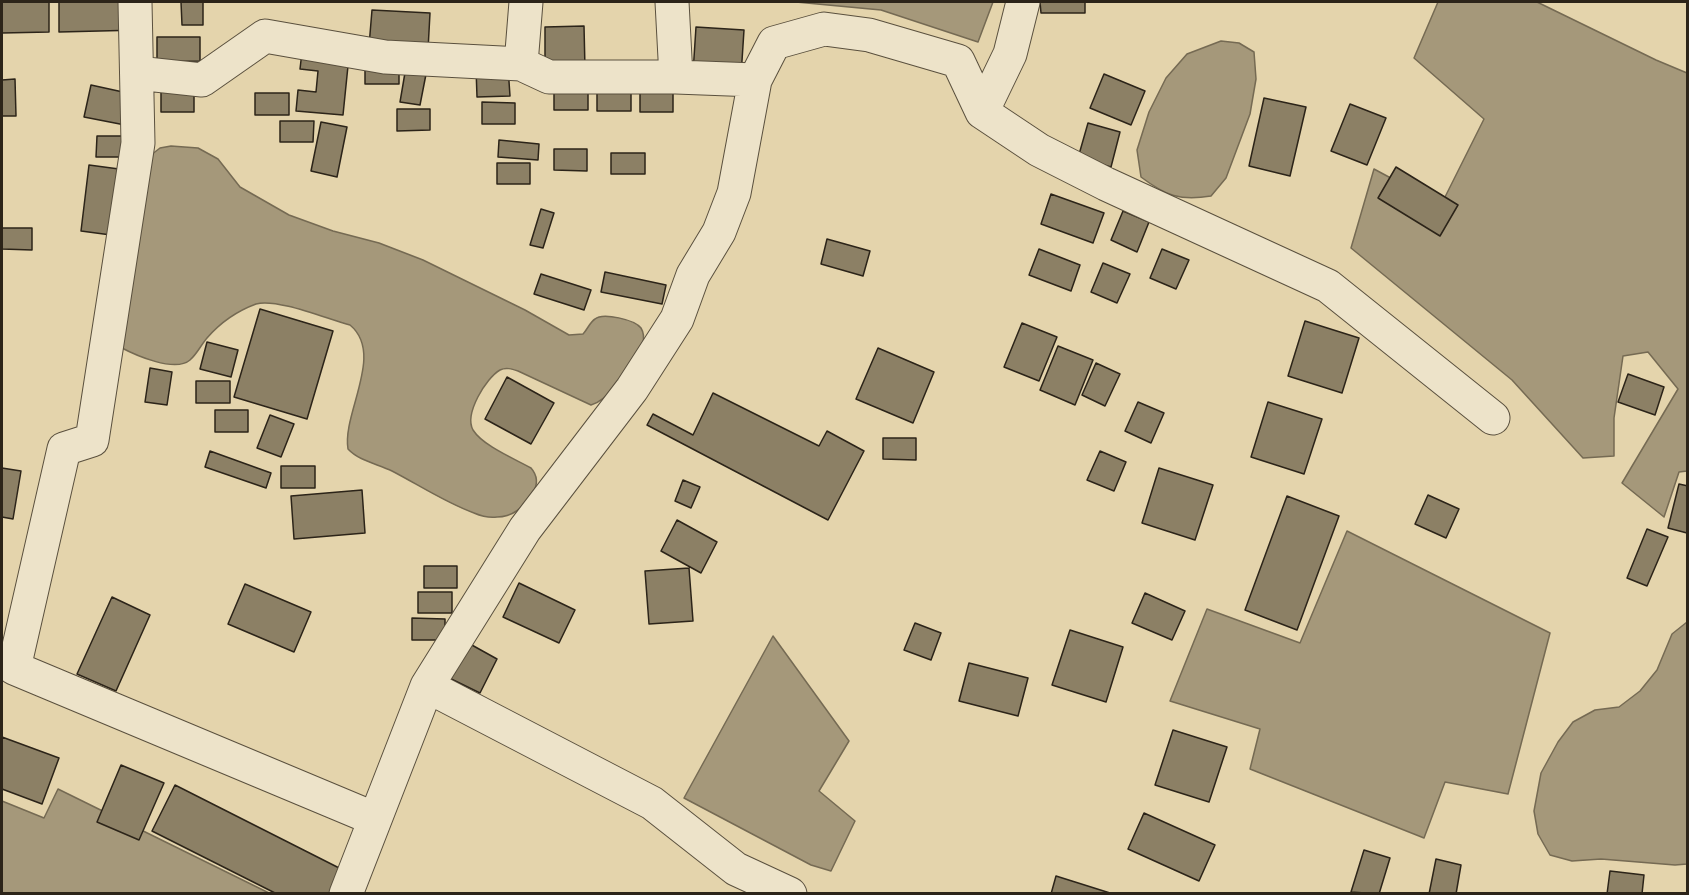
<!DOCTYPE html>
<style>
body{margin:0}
#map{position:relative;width:1689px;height:895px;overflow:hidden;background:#e4d4ac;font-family:"IM FELL Great Primer",serif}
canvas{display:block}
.frame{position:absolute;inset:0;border:3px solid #2c2419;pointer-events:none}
</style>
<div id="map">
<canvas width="1689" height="895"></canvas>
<div class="frame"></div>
</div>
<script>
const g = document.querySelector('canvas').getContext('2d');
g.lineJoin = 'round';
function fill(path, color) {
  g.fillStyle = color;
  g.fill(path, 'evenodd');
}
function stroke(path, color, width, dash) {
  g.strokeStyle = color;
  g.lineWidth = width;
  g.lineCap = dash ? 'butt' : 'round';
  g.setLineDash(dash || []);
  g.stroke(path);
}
const water = new Path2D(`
 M796,2H993L978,42L881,10Z
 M1438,2H1537L1656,60L1687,73V471L1679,472L1664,517L1622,483L1678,389L1648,352L1623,356L1614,418V456L1583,458L1512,380L1351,248L1374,169L1441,205L1484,119L1414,58Z
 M1221,41L1239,43L1254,52L1256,79L1250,114L1226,178L1211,196C1180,201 1166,196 1141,177L1137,150L1149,112L1166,78L1187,54Z
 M171,146L198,148L218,159L240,187L289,215L333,231L379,243L423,260L525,310L569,335L583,334C587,330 590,322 595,319C603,312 635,320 641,328C644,333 644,338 643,343C631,361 613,399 591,405L518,371C512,369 506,367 500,370C486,378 464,414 473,430C483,446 515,459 531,468C538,476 538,484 533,493C525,506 513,517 497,517C489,518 481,516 474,513C446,503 419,485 392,471C378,464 359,461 348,449C342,413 385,354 350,325C327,319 277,298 256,304C237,311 220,323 207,338C201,345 197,354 190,360C175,373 135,355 120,347L151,155L160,148Z
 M1347,531L1550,633L1508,794L1445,782L1424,838L1250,769L1260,729L1170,701L1207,609L1300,643Z
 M1687,622V864L1675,865L1601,859L1572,861L1550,855L1538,834L1534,811L1541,773L1558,742L1573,722L1595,710L1619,707L1640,691L1657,670L1672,634Z
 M773,636L849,741L819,791L855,821L831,871L811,865L684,798Z
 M58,789L269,893H2V801L44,818Z`);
fill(water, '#a5987a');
stroke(water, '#756a53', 1.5);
const building = new Path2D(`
 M2,2H49V32L2,33Z
 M59,2H139L140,30L59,32Z
 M181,2H203V25H182Z
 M1040,2H1085V13H1041Z
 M372,10L430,13L428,50L369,46Z
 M584,26L585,69H545V27Z
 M696,27L744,30L741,76L693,73Z
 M157,37H200V61L157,62Z
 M302,52L349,56L343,115L296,111L298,90L316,92L318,71L300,69Z
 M407,61L428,64L420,105L400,102Z
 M365,63H399V84H365Z
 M508,67L510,96L477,97L476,68Z
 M1104,74L1145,91L1131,125L1090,108Z
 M15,79L16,116H2V80Z
 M91,85L132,94L125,125L84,117Z
 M554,88H588V110H554Z
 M597,89L631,90V111H597Z
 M161,90H194V112H161Z
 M640,90H673V112H640Z
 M255,93H289V115H255Z
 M1264,98L1306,107L1290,176L1249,166Z
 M482,102L515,103V124H482Z
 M1350,104L1386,118L1367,165L1331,151Z
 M397,109H430V130L397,131Z
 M280,121H314L313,142H280Z
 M321,122L347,127L337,177L311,171Z
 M1088,123L1120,132L1111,167L1078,158Z
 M97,136H130L129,157H96Z
 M499,140L539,144L538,160L498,157Z
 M554,149H587V171L554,170Z
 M611,153H645V174H611Z
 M497,163H530V184H497Z
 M89,165L119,169L111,235L81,231Z
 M1396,167L1458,205L1440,236L1378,198Z
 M1051,194L1104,213L1093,243L1041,224Z
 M541,209L554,213L543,248L530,245Z
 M1123,211L1149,222L1137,252L1111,240Z
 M2,228H32V250L2,249Z
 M827,239L870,251L863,276L821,264Z
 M1039,249L1080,265L1071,291L1029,275Z
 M1162,249L1189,260L1176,289L1150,278Z
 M1103,263L1130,274L1117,303L1091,292Z
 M605,272L666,285L662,304L601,292Z
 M541,274L591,290L584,310L534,294Z
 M260,309L333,331L307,419L234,397Z
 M1305,321L1359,338L1342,393L1288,376Z
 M1022,323L1057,337L1039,381L1004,367Z
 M207,342L238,350L231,377L200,369Z
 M1058,346L1093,360L1075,405L1040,390Z
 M878,348L934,372L913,423L856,399Z
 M1096,363L1120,374L1105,406L1082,395Z
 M150,368L172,372L167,405L145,402Z
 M1628,374L1664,387L1655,415L1618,402Z
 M507,377L554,403L531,444L485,419Z
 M196,381H230V403H196Z
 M713,393L819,446L827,431L864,451L828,520L647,425L653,414L693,435Z
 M1138,402L1164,413L1151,443L1125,431Z
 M1268,402L1322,419L1304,474L1251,457Z
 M215,410H248V432H215Z
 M270,415L294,424L281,457L257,448Z
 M883,438H916V460L883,459Z
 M210,451L271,473L266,488L205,467Z
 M1100,451L1126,462L1114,491L1087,480Z
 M281,466H315V488H281Z
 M2,468L21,471L13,519L2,517Z
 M1159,468L1213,485L1195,540L1142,523Z
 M683,480L700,487L691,508L675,501Z
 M1679,484L1688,486L1687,533L1668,528Z
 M362,490L365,533L294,539L291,496Z
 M1428,495L1459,509L1446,538L1415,524Z
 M1287,496L1339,516L1297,630L1245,610Z
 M677,520L717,542L701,573L661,551Z
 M1647,529L1668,537L1647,586L1627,578Z
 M424,566H457V588H424Z
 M689,568L693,621L649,624L645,571Z
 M519,583L575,610L559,643L503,617Z
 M245,584L311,612L294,652L228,624Z
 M418,592H452V613H418Z
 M1145,593L1185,611L1172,640L1132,623Z
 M112,597L150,615L116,691L77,674Z
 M412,618L445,619V640H412Z
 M915,623L941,633L931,660L904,650Z
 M1070,630L1123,647L1106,702L1052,685Z
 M461,639L497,659L480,693L443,675Z
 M969,663L1028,678L1018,716L959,701Z
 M1173,730L1227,747L1209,802L1155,785Z
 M2,737L59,758L42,804L2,789Z
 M121,765L164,783L139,840L97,822Z
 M175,785L351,874L341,894H277L152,831Z
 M1144,813L1215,845L1199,881L1128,849Z
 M1364,850L1390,858L1379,894L1351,892Z
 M1436,859L1461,865L1456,894H1429Z
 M1610,871L1644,875L1642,894H1607Z
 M1056,876L1110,893V894H1051Z`);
fill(building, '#8c8065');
stroke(building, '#2c2419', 1.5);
const minor = new Path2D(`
 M135,2L138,143L92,440L64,449L14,668L375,819
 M526,2L521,64L549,77H676L755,80
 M672,2L676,77
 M137,73L202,80L265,36L385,57L521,64
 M982,112L1010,54L1023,2
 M427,686L525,529L632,389L677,319L693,275L719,232L734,193L755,80L774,43L824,29L869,35L958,61L982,112L1039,150L1106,184L1328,286L1493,418
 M346,894L427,686L652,803L736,869L790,894`);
stroke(minor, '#5a503e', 35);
stroke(minor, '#ede3c9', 33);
</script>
